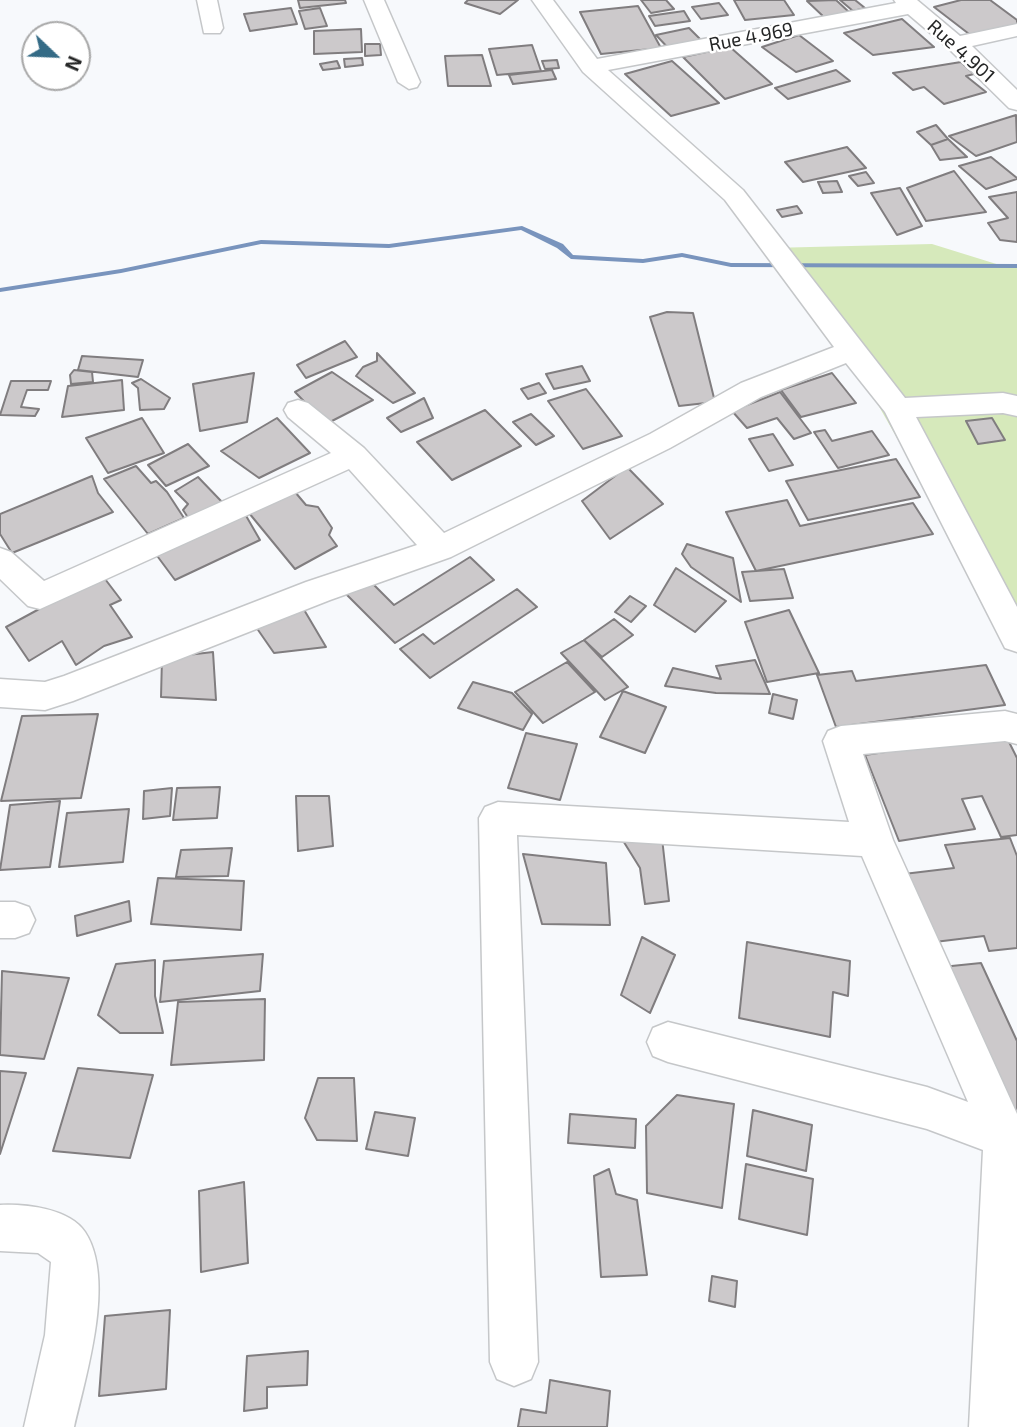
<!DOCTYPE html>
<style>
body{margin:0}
#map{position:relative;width:1017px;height:1427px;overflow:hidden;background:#f7f9fc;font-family:"Exo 2",sans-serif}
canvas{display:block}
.north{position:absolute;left:21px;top:21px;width:70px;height:70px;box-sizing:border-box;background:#fff;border:2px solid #a8a8a8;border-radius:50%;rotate:113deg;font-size:19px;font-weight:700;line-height:28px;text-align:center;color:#252626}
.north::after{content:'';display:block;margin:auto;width:24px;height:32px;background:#346b86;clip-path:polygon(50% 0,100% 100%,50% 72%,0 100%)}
</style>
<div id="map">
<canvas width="1017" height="1427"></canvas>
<div class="north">N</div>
</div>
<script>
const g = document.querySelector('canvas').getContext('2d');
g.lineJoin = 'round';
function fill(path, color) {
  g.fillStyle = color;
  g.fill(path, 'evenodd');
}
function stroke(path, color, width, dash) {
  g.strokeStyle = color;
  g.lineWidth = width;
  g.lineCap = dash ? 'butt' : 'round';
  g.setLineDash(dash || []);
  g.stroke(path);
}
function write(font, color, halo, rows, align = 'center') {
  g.font = font + ' "Exo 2",sans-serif';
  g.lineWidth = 5;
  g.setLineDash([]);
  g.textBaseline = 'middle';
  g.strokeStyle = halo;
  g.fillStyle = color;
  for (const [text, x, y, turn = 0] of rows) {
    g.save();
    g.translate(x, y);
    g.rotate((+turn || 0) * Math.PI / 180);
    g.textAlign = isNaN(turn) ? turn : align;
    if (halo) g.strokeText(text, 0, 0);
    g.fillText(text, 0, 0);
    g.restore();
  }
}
fill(new Path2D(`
 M932,244L1006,267L1017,266V649L848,352L770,248Z`), '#d6e9bb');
fill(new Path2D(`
 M522,226L563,244L573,255L643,259L682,253L731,263L1017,264V268L731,267L682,257L643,263L571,259L557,248L521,230L389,248L261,244L121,273L0,292V288L121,269L261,240L389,244Z`), '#7994bd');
const building = new Path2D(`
 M298,0H345L346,3L300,8Z
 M468,0H518L500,14L465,3Z
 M641,0H666L674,9L651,13Z
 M734,0H784L794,15L745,20Z
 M836,0L850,13L825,18L807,1Z
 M840,0H855L865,8L853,11Z
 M961,0H990L1017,20V26L973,37L934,7Z
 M719,3L728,15L701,19L692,7Z
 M638,6L661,48L601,54L580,12Z
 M291,8L297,24L250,31L244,14Z
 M320,8L327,26L305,29L299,11Z
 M684,11L690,21L655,26L649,16Z
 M902,19L934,47L873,55L844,33Z
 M689,28L705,44L671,51L656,35Z
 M361,29L362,52L314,54V31Z
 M799,35L833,61L796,72L762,47Z
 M365,44H380L381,55L365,56Z
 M532,45L541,71L497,75L489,49Z
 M730,47L772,84L725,99L683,57Z
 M482,55L491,86H448L445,56Z
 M362,58L363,65L345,67L344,59Z
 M557,60L559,68L545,69L542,61Z
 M337,61L340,68L323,70L320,64Z
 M672,61L719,103L671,116L625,74Z
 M961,62L974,74L966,76L986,92L944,104L924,87L913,90L893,73Z
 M552,70L556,79L513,84L509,75Z
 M836,70L850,81L788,99L775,88Z
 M1016,115L1017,142L976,156L949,136Z
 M936,125L948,139L931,145L917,132Z
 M948,139L967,157L940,160L931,145Z
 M847,147L866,168L803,182L785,162Z
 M991,157L1017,178V179L986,189L959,166Z
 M954,171L986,212L926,221L907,188Z
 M866,172L874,183L858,186L849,176Z
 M837,181L842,192L823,193L818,182Z
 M900,188L922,226L897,235L871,193Z
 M1017,192V242L1000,240L988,223L1008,218L989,197Z
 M797,206L802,213L782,217L777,210Z
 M667,312L693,313L715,402L679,406L650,317Z
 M345,341L357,357L306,378L297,365Z
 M377,353L415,393L393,403L356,376L363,367L377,361Z
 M82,356L143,360L138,377L78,370Z
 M582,366L590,381L554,389L546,374Z
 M74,370L92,372L93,382L71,384L70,375Z
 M332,372L373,400L326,424L295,392Z
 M254,373L247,422L200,431L193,384Z
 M832,373L856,403L801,417L781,390Z
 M141,379L170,398L164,409L140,410L138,388L132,383Z
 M122,380L124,410L62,417L68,386Z
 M11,381H51L48,390H27L21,407L39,409L35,416L0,415Z
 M539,383L546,393L528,399L521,389Z
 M586,389L622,436L583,449L548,401Z
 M780,392L811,433L794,439L777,418L747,428L732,411Z
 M424,398L433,418L401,432L387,418Z
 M485,410L521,446L452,480L417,442Z
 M531,414L554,436L536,445L513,422Z
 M142,418L164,453L108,473L86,438Z
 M277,418L310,453L259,478L221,451Z
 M992,418L1005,440L978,444L966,421Z
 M825,430L832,441L872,431L889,455L838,468L814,432Z
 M773,434L793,465L769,471L749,439Z
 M188,444L209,466L166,486L148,465Z
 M896,459L920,497L808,520L786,481Z
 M136,466L151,483L156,481L167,492L184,518L148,534L104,479Z
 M627,467L663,504L610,539L582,501Z
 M92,476L98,493L113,512L12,553L0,534V514Z
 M198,477L222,502L189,519L183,510L188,504L175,491Z
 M295,492L306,505L318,507L332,528L329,535L337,546L295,569L249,513Z
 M787,500L800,526L913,503L933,534L756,571L726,512Z
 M245,514L260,540L175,580L155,553Z
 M687,544L733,558L741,602L691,567L682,554Z
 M470,557L494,580L395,643L345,593L368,579L394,605Z
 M676,568L726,601L695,632L654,605Z
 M784,569L793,598L750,601L742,572Z
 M102,575L121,600L110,605L132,637L104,646L76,665L62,641L29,661L6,627Z
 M517,589L537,607L430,678L400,649L423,634L434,644Z
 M630,596L646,606L631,622L615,612Z
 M303,608L326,647L274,653L256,627Z
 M789,610L819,673L767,682L745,622Z
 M614,619L633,635L602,657L584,640Z
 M584,640L628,687L605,700L561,653Z
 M213,652L216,700L161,697L162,658Z
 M755,660L770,694L716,693L665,686L673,668L721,679L716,666Z
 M567,662L595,692L543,723L515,692Z
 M986,665L1005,705L836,727L817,675L852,671L856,681Z
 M473,682L512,693L532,714L523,730L458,708Z
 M623,691L666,707L645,753L600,737Z
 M773,694L797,700L793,719L769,713Z
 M98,714L81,798L1,801L22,716Z
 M526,733L577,744L560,800L508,788Z
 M1005,734L1017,758V835L1001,837L982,796L962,799L975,829L899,841L865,755Z
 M220,787L217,818L173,820L177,788Z
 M172,788L170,816L143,819L144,791Z
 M296,796H329L333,846L298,851Z
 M60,801L50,867L0,870L10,805Z
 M129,809L123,862L59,867L67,813Z
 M661,829L669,901L645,904L640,868L617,831Z
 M1010,838L1017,856V948L989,951L984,936L910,945L887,876L954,868L945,845Z
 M232,848L228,876L176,877L181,850Z
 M523,854L606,863L610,925L542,924Z
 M158,878L244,881L241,930L151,924Z
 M129,901L131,921L77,936L75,916Z
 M642,937L675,955L650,1013L621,995Z
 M747,942L850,961L848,996L833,992L830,1037L739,1018Z
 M263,954L260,991L160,1002L164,961Z
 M155,960V996L163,1033H120L98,1015L116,964Z
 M981,963L1017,1041V1124L932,968Z
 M2,971L69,978L44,1059L0,1055Z
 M265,999L264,1060L171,1065L178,1002Z
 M78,1068L153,1075L130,1158L53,1151Z
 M0,1071L26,1073L0,1154Z
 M318,1078H354L357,1141L317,1140L305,1118Z
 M677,1095L734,1104L722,1208L647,1193L646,1126Z
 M753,1110L812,1125L806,1171L747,1156Z
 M375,1112L415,1118L408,1156L366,1149Z
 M570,1114L636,1119L635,1148L568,1143Z
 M746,1164L813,1179L807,1235L739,1219Z
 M609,1169L616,1194L637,1200L647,1275L601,1277L594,1176Z
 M244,1182L248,1263L201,1272L199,1191Z
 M712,1276L737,1281L735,1307L709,1301Z
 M170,1310L166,1389L99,1396L105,1316Z
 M308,1351L307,1385L267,1387V1408L244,1411L247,1356Z
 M550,1380L610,1391L607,1427H518L521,1409L546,1413Z`);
fill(building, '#ccc9cb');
stroke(building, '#807d7f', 2);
const minor = new Path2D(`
 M197,0H217L223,28L220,33H204Z
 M364,0H384L420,82L417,87L409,89L398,82Z
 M532,0H553L597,59L896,3L894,0H917L960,36L1017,24V36L972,46L1017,90V110L1009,108L948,48L908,14L608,70L743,190L905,398L1003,393L1017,396V416L1003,413L916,417L1017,607V652L1005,648L885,412L846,363L761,397L670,448L451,557L330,600L73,701L45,710L0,707V679L45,682L64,676L306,582L417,545L349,469L40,609L28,606L0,579V548L11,552L44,581L331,453L288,417L284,410L288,403L298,400L308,403L364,448L444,533L650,434L741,383L834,347L725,200L583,72Z
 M1005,711L1017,714V744L1005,741L863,754L893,840L1017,1114V1427H969L983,1150L927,1129L668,1062L653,1056L647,1042L653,1028L668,1022L927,1087L968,1102L862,856L517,835L538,1362L531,1379L514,1386L497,1379L490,1362L479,818L485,807L498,802L849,822L823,741L828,731L841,726Z
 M0,902H15L29,907L35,920L29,933L15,938H0Z
 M0,1205C25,1204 69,1208 85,1232C116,1279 86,1375 74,1427H24L45,1335L51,1262L38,1253L0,1251Z`);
stroke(minor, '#c5c7c9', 3);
fill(minor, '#fff');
write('19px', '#252626', '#fff', [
 ["Rue 4.969",751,37,-11],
 ["Rue 4.901",961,51,42]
]);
</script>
